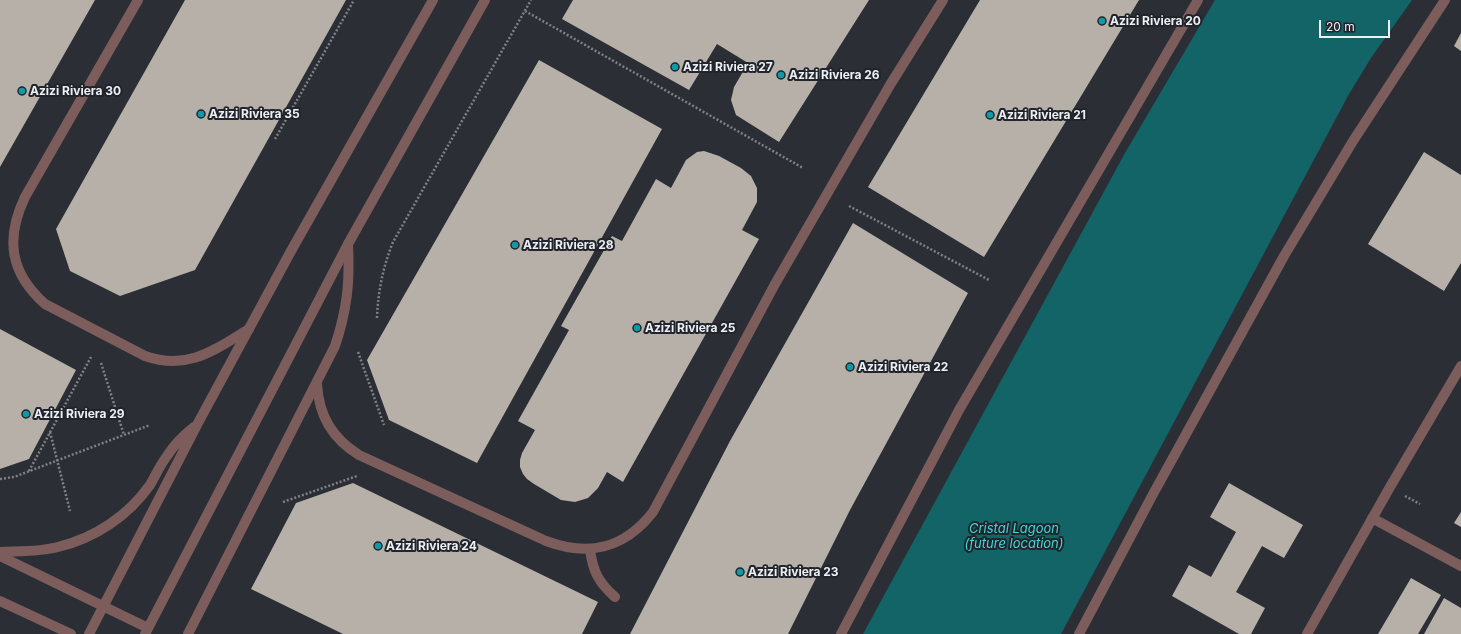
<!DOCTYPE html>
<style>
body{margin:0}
#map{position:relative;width:1461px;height:634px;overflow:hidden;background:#2b2f35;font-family:Inter,sans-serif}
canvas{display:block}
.scale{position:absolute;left:1319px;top:20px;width:71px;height:18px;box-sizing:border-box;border:2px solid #eceff3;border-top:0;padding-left:5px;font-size:12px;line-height:14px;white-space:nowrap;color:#eceff3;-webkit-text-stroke:3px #21252b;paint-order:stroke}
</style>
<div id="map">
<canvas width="1461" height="634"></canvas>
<div class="scale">20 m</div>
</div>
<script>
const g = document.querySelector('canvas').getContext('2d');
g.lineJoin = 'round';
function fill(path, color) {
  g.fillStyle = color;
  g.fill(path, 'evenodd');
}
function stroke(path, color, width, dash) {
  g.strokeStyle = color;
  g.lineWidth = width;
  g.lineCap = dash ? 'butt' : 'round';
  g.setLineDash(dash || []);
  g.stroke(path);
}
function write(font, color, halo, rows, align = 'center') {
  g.font = font + ' Inter,sans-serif';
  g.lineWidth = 4;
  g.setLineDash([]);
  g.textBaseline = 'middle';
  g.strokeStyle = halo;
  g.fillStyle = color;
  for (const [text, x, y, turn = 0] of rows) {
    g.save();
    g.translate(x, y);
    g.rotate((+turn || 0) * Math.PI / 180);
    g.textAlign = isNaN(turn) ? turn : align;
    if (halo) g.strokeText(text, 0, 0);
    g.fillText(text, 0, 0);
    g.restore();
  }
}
fill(new Path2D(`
 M1215,0H1412L1371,58L1349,94L1061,634H863L1125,153Z`), '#126466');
fill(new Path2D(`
 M0,0H95L0,167Z
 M185,0H346L195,270L120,296L70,271L56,229Z
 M573,0H869L779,142L736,115L731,100L734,87L748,63L717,44L689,90L562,19Z
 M980,0H1139L984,257L868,187Z
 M1461,33V51L1454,46Z
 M539,60L662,129L477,463L389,420L367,360Z
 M704,151L719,156L741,168L751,176L757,188V202L742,230L759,239L623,482L607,472L598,488L588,498L575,502L561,500L534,484L527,479L523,474L520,467V460L522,453L535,430L518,421L569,330L561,326L612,236L622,241L656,179L671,188L686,160L697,152Z
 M1424,152L1461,175V263L1444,291L1368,244Z
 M853,223L968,293L850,510L788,634H630L730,441Z
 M0,329L76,370L29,459L0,469Z
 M353,483L598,602L582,634H343L251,589L296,503Z
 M1229,483L1303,525L1284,558L1262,546L1236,592L1265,608L1251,634H1239L1172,596L1189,565L1211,577L1236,532L1210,517Z
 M1461,512V527L1454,523Z
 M1411,578L1441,595L1418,634H1378Z
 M1444,598L1461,608V634H1424Z`), '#b6b0a9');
stroke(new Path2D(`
 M525,11L803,168
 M275,139L354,0
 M849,206L989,280
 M377,318C378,291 383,267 393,242L531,0
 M358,352L384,425
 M101,363L124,435
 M50,432L70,511
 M29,471L91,357
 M0,479L14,477L150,425
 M1405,496L1420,504
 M283,502L357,476`), '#7e8287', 2.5, [2, 2]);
stroke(new Path2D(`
 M317,384C319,416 332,438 359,455L546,541C589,557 624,549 653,512L775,284L890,85L943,0
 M590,550C593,571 598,582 615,597`), '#7c5d5b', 10);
stroke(new Path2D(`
 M138,0L25,197C5,239 10,273 45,304L145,356C188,371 214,350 249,329
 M1372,518L1461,566
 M188,634L335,346C347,310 350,283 348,244
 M841,634L959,410L1198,0
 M1079,634L1152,496L1284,256L1353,141L1445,0
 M1307,634L1390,487L1461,366`), '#7c5d5b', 10);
stroke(new Path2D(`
 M0,552C19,551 39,552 58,547C95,538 128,516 150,485C156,475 160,465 167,456C174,445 184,435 194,427
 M0,556L148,628
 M0,601L71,634
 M89,634L198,423L291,251L433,0
 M145,634L348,244L485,0`), '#7c5d5b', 10);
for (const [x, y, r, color] of [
 [1102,21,4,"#0f9aa8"],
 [675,67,4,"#0f9aa8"],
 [781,75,4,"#0f9aa8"],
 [22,91,4,"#0f9aa8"],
 [201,114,4,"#0f9aa8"],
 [990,115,4,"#0f9aa8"],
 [515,245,4,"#0f9aa8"],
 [637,328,4,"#0f9aa8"],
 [850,367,4,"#0f9aa8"],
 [26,414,4,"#0f9aa8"],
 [378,546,4,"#0f9aa8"],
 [740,572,4,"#0f9aa8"]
]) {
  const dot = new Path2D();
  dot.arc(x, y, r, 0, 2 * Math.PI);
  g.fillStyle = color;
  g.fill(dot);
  stroke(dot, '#21252b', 1.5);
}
write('bold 12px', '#eceff3', '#21252b', [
 ["Azizi Riviera 20",1110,21],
 ["Azizi Riviera 27",683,67],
 ["Azizi Riviera 26",789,75],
 ["Azizi Riviera 30",30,91],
 ["Azizi Riviera 35",209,114],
 ["Azizi Riviera 21",998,115],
 ["Azizi Riviera 28",523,245],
 ["Azizi Riviera 25",645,328],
 ["Azizi Riviera 22",858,367],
 ["Azizi Riviera 29",34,414],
 ["Azizi Riviera 24",386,546],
 ["Azizi Riviera 23",748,572]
], 'left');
write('italic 13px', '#41d6d9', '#21252b', [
 ["Cristal Lagoon",1014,529],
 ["(future location)",1014,544]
]);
</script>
